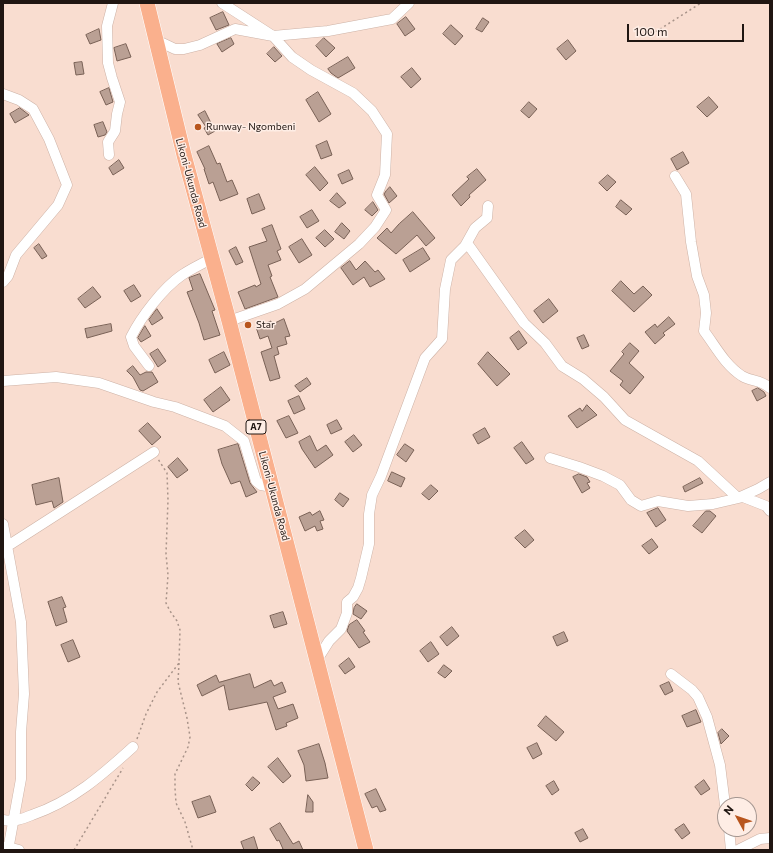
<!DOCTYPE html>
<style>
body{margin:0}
#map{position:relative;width:773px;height:853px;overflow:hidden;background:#f9ddd0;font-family:Commissioner,sans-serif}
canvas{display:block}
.frame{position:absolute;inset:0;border:4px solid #201612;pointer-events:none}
.north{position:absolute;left:717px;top:797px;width:40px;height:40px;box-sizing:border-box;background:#feede5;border:1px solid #a59791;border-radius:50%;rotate:310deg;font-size:11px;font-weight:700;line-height:16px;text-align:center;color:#201612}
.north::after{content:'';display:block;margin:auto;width:14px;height:18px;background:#b8551d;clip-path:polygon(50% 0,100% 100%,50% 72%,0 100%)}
.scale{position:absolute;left:627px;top:24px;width:117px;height:18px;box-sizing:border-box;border:2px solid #201612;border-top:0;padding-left:5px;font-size:12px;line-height:14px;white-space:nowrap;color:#201612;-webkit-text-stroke:3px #feede5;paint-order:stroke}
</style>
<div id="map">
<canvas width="773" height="853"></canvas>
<div class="frame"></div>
<div class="north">N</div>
<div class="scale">100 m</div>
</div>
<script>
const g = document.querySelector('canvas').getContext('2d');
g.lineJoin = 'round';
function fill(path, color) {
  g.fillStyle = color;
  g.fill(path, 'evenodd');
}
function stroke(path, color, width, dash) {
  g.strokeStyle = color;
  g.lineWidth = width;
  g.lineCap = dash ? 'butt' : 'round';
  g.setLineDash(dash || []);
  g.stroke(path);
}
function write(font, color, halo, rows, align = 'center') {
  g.font = font + ' Commissioner,sans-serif';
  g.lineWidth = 3;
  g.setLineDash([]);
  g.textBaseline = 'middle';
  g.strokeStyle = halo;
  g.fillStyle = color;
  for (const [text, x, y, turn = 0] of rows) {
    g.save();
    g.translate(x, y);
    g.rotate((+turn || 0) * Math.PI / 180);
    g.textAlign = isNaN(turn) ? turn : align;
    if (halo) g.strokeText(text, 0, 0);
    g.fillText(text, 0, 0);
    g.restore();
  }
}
const building = new Path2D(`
 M223,12L229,25L216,30L210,18Z
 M406,17L415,29L405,36L397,24Z
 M483,18L489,22L482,32L476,29Z
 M451,25L463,36L455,45L443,34Z
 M99,29L101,40L90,44L86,35Z
 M231,38L234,44L222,52L217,44Z
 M324,38L335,48L326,57L316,46Z
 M568,40L576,51L566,60L557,49Z
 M126,44L131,57L117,61L114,48Z
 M274,47L282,56L275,62L267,54Z
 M348,57L355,68L338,78L331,73L328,69Z
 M82,62L84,74L76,75L74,63Z
 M412,68L421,79L411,88L401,77Z
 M109,88L113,102L106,105L100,92Z
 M318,92L331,114L319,122L306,100Z
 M709,97L718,107L707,117L697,107Z
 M529,102L537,109L529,118L521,111Z
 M20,108L29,115L15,123L10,114Z
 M205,111L215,131L208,135L204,128L206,127L198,115Z
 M103,122L107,132L105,135L98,137L94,125Z
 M327,141L332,155L321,159L316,146Z
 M209,146L217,164L220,163L227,182L232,180L238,194L220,201L213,182L209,184L204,169H205L197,152Z
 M683,152L689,163L677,170L671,159Z
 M119,160L124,168L113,175L109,168Z
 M315,167L328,183L320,191L306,175Z
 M477,169L486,180L469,195L470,197L461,206L452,195L469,179L467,177Z
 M349,170L353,179L342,184L338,175Z
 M608,175L616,182L607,191L599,183Z
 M390,187L397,196L389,203L384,194L386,191Z
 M337,193L346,203L339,208L330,201Z
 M259,194L265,209L252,214L247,199Z
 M621,200L632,209L626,215L616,207Z
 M373,202L378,210L372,216L365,210Z
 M312,210L319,221L307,228L300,217Z
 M413,212L435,238L426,246L417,235L396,254L377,238L387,228L391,233L399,224Z
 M342,223L350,231L344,239L335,232Z
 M272,225L281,249L277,251L281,260L268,265L272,276L270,277L278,297L245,309L238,292L255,285L256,287L261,284L249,247L267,241L262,229Z
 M325,230L334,239L325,247L316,238Z
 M302,239L312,255L299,263L289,247Z
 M39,244L47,256L42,259L34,248Z
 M236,247L243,262L236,265L229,251Z
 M423,248L430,259L410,272L403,260Z
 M350,261L356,270L365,261L375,272L378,270L385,279L370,287L364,277L353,285L341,268Z
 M200,274L215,310L212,311L220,335L204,340L199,323L187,292L193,290L189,278Z
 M621,281L634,294L643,286L652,295L634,312L612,291Z
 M134,285L141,296L131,302L124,291Z
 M93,287L101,297L85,308L78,299Z
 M549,299L558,311L543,323L534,311Z
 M157,309L163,318L152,325L149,320Z
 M669,317L675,324L663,333L665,335L655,344L645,332L655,324L657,327Z
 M284,319L290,336L285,337L287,344L277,347L279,354L274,356L280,378L270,381L261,352L272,348L268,336L260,339L256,327L271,321L272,324Z
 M111,324L112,331L87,338L85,329Z
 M145,326L151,336L141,342L138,338Z
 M519,331L527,343L518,350L510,338Z
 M584,335L589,346L582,349L577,338Z
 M630,343L639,351L629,363L644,377L630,394L620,385L623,381L610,371L624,354L622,352Z
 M158,349L166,361L158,367L150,354Z
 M224,352L230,365L215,373L209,360Z
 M488,352L510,374L497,386L478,364Z
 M133,366L140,375L146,372H152L158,382L143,391L140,390L133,377L127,371Z
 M307,378L311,384L300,392L295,386Z
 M221,387L230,400L213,412L204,400Z
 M758,388L764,392L766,396L757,401L752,391Z
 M299,396L305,409L294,414L288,401Z
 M587,405L597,415L577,428L568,416L580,408L582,411Z
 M289,416L298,433L286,438L277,421Z
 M337,420L342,429L331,434L327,425Z
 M148,423L161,437L152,445L139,431Z
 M485,428L490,437L478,444L473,435Z
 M354,435L362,445L353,452L345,442Z
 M310,436L317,451L326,445L333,455L315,468L302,449L299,442Z
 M522,442L534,459L526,464L514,448Z
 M238,444L250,483L257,492L246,497L240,481L231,484L222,464L218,450Z
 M405,444L414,450L406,462L397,455Z
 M178,458L188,470L177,478L168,467Z
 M392,472L405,478L401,487L388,481Z
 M579,474L587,477L590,482L587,483L590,488L582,493L573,477Z
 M59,478L63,502L54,508L52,501L36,505L32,485Z
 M700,478L703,483L685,492L683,487Z
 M431,485L438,491L429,500L422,494Z
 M340,493L349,499L343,507L335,500Z
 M658,508L666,520L656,527L647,513Z
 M320,511L324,520L320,521L323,529L317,531L315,526L305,531L299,517L310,512L312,515Z
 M706,511H710L716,516L702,533L693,526Z
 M525,530L534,540L525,548L515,538Z
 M652,539L658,547L649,554L642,546Z
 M62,597L66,607L63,608L67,622L56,626L48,602Z
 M357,604L367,611L361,619L353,614L354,608Z
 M283,612L287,624L274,628L270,616Z
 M357,620L365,631L363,632L370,642L359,648L347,631L349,625Z
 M452,627L459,636L447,646L440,637Z
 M564,632L568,641L557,646L553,637Z
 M73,640L80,657L68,662L61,645Z
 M431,642L439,654L428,662L420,651Z
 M349,658L355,667L345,674L339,666Z
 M444,665L452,671L445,678L438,673Z
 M250,674L254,688L271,680L274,686L282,682L286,692L273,697L278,709L293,704L298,718L286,723L287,726L276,730L267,702L229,710L224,685L202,696L197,685L216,675L219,682Z
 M669,682L673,691L665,695L660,686Z
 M696,710L701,722L687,727L682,716Z
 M546,716L564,732L556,741L538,726Z
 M722,729L729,736L721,744L718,733Z
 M537,743L542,754L533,759L527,748Z
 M319,744L325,763L328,778L306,781L304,765L298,751Z
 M278,758L291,776L283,783L268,767Z
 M253,777L260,783L252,791L246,785Z
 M704,780L710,789L701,795L695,787Z
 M554,781L559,790L552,795L546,786Z
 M376,789L386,810L380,812L377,806L372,808L365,794Z
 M308,795L313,802V812H306Z
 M210,796L216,812L198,818L192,802Z
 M280,823L293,844L299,841L303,850H280L283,849L279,840L277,841L270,829Z
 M684,824L690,833L682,839L675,830Z
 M583,829L588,838L580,842L575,833Z
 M254,837L258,850H244L241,842Z`);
fill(building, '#baa094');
stroke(building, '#796156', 1);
const minor = new Path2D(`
 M222,3L273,36L292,57L311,70L353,93L372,111L387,134L385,175L377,195L386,210L375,227L359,244L305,289L278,304L229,321
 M156,40L175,49H184L200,45L235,29L273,36L328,31L392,19L409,3
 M3,94L19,100L33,109L49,139L67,185L58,205L16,255L8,276L3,282
 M109,155L108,142L115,131L117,114L120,102L112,78L108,63L107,26L113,3
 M675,176L686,194L691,242L697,276L704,295L706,313L704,331C716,347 725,365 742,376C752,382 760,379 770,388
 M467,243L524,323L545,343L562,366L583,379L604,397L625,420L698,461L738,498L758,489L770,482
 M149,366L134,346L131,337C141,317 163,288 182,275C191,269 201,264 211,259
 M3,381L56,377L99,383L154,402L175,407L225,426L244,441L256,481L261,485L272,487
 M550,458L579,467L603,476L620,485L631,500L641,506L658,501L688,506L713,504L743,497L766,506L770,511
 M3,524L21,622L24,694L21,732V779L8,850
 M3,549L154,452
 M317,660L329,641L341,629L347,613V602L353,597L358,588L361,578L369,544V514L372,495L381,476L425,358L442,339L445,289L451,260L465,246L475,228L487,218L488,206
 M671,674L692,690L698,697L707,717L720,765L725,805
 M3,820C14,822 22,819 32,815C73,801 102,775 133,747
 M729,829L731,850
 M3,847H8L19,850
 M738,850L760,839L770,838`);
const highway = new Path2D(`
 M147,3L184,155L229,321L366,850`);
stroke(minor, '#cdb2a6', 11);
stroke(highway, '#fff', 16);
stroke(new Path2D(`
 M641,35L657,31L701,3
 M179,663L178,682L187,718L190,737L188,747L175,774V788L176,803L185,822L193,850
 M137,739L146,714L157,692L179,663L180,630L177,621L170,611L166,603L168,575L166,554L168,500L167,473L158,459
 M74,850L123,768`), '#a89389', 1.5, [2, 3]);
stroke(minor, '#fff', 10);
stroke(highway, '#fab08d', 15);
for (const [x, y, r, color] of [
 [198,127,4,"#b8551d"],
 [248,325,4,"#b8551d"]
]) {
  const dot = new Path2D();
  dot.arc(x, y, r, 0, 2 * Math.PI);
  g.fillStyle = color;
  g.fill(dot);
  stroke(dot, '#feede5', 1.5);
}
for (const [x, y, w] of [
 [256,427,20]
]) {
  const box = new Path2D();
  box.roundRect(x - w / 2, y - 7, w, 14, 3);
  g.fillStyle = '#feede5';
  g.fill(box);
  stroke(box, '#201612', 1);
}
write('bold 9px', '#201612', null, [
 ["A7",256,427]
]);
write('10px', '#201612', '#feede5', [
 ["Runway- Ngombeni",206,127],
 ["Star",256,325]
], 'left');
write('10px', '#201612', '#feede5', [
 ["Likoni-Ukunda Road",191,183,75],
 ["Likoni-Ukunda Road",274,496,75]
]);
</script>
